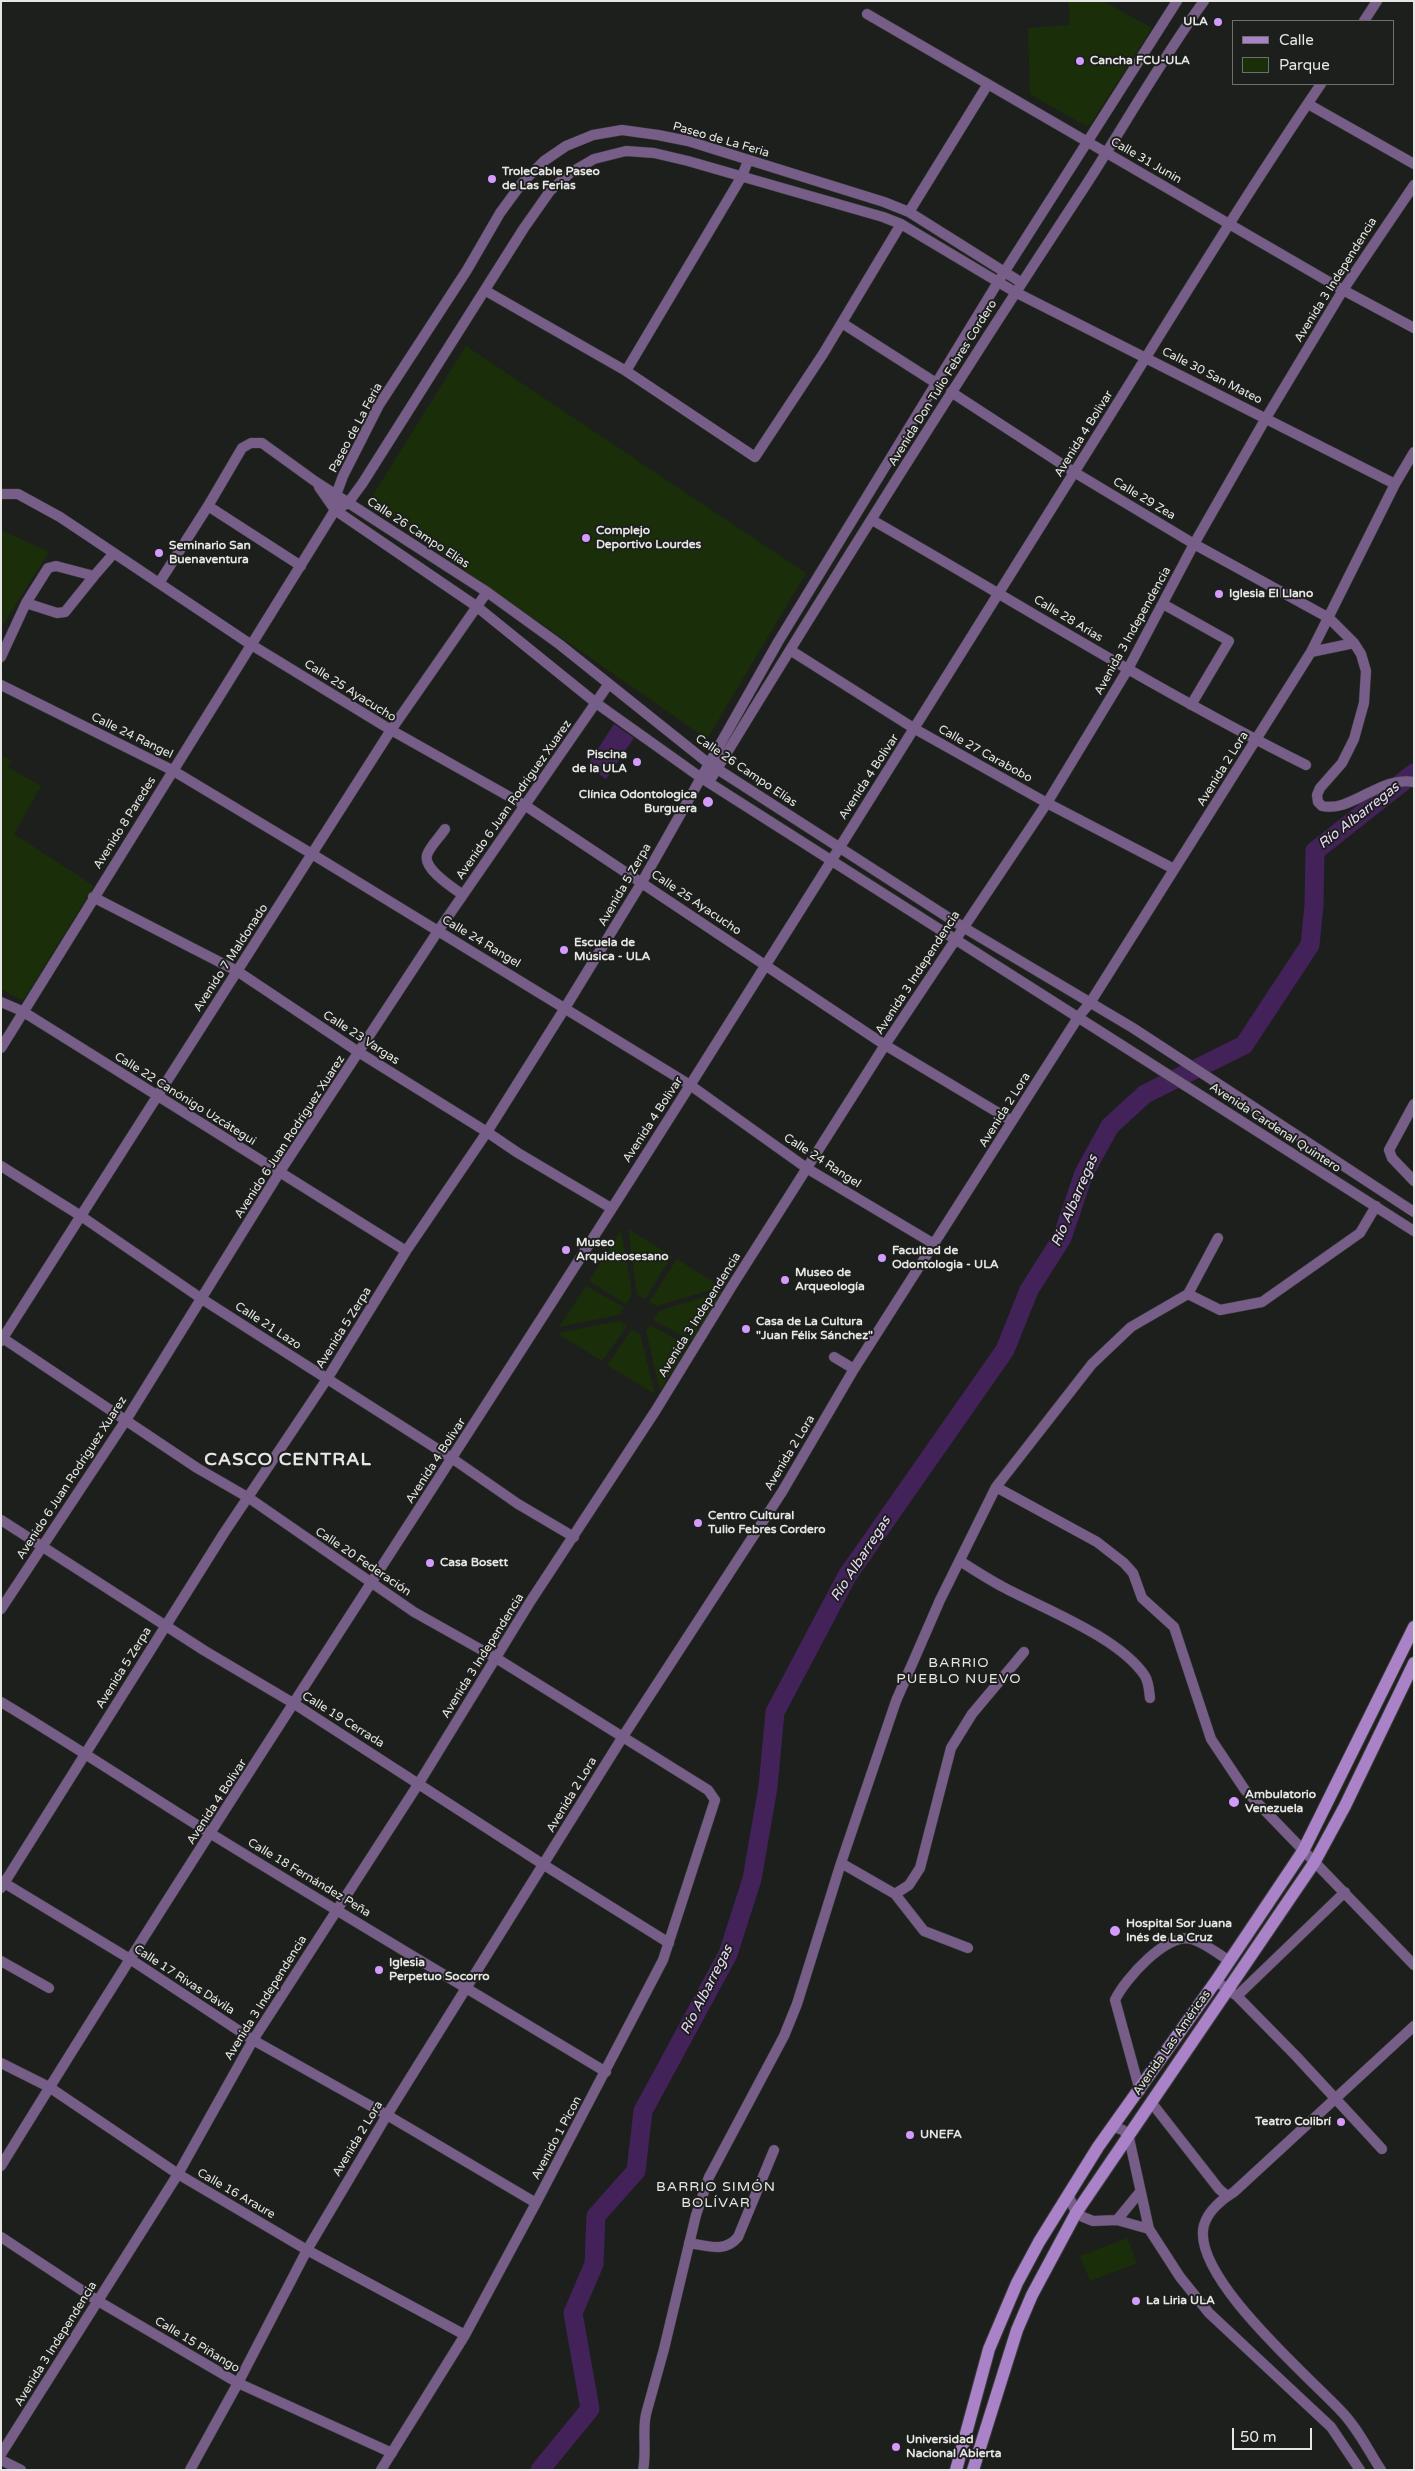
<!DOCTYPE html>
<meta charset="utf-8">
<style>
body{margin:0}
#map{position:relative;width:1415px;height:2471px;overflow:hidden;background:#1d1f1c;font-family:"Varela Round",sans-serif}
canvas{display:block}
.frame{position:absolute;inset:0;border:2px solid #e6e7e5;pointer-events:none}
.legend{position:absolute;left:1232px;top:20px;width:162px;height:65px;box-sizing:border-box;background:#1d1f1c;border:1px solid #6d6f6c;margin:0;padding:6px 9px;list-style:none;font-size:15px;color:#e6e7e5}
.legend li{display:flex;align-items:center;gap:10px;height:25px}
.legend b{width:25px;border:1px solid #6d6f6c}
.scale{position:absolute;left:1232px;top:2428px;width:80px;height:22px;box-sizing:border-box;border:2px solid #e6e7e5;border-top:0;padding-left:6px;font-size:15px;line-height:18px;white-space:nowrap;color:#e6e7e5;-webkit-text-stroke:4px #1d1f1c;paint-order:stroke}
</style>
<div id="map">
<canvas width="1415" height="2471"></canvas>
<div class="frame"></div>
<ul class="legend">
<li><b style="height:6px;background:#a982c7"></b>Calle</li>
<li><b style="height:14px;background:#1a2f09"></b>Parque</li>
</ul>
<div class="scale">50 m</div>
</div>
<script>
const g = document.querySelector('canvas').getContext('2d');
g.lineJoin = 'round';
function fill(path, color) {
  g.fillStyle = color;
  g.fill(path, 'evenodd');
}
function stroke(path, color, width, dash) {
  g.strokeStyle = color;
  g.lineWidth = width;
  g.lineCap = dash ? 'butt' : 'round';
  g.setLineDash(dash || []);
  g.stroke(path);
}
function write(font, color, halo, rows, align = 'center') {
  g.font = font + ' "Varela Round",sans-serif';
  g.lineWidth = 4;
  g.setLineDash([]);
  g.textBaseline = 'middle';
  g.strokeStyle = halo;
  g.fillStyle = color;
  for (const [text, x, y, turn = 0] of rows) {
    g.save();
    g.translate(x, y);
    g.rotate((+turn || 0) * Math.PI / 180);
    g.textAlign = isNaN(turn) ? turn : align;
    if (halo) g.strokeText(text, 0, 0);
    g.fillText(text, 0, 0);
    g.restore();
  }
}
fill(new Path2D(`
 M1068,1H1103L1152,28L1090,125L1086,126L1030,94L1028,28L1070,25Z
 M466,346L806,573L707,739L368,503Z
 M1,530L49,552L1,628Z
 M1,756L12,760L8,767L41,786L14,834L94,886L24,999L21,1000L1,989Z
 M628,1229L672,1256L645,1299L637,1295Z
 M621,1230L632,1294L626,1304L589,1281Z
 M677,1259L721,1287L657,1306L649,1302Z
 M586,1286L624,1307L619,1315L559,1327Z
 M723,1291L692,1341L653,1320L659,1311Z
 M620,1321L627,1326L602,1361L557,1333Z
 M650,1325L688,1345L660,1391L646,1331Z
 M632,1329L640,1334L655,1394L607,1365Z
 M1127,2238L1137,2263L1090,2281L1080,2256Z`), '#1a2f09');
fill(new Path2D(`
 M614,724L634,738L606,779L587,766Z`), '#43225a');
stroke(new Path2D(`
 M540,2470L590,2409L573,2313L594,2264L596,2216L636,2171L643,2111L728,1954L752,1879L768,1787L775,1712L847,1576L1005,1350L1029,1290L1062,1238L1084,1173L1110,1126L1145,1094L1244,1045L1310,945L1314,905L1315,851L1414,773`), '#43225a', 19);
const street = new Path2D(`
 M867,14L1343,290L1414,328
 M1364,21L1377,1
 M1308,104L1414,164
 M909,212L988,84
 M486,291L626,371L755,457L823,354L901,224
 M842,323L936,383
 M626,371L742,176L748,161
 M951,392L1074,472L1194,544L1329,618L1354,643L1361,654L1366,671L1364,703L1354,739L1342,763L1320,788L1317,795L1318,802L1322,806C1351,813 1381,775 1414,782
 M319,487L335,510L476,606L596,703L700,777L1414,1231
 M1,494H18L60,517L250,644L391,730L526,806L885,1045L1012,1121
 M208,506L301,566
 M343,506L348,503L362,484L524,228L550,191L570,173L594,159L626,151L654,153L688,161L883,217L901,224L1015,292L1395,484
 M872,520C1016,602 1157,691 1306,765
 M159,583L208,506L242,448L251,443H262L316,482L487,592L559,644L708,763L963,927L1133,1028L1414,1212
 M26,603L57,613L65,612L94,576
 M1163,604L1229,641L1191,705
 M790,650L915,729L1047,803L1174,869
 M1311,652L1354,643
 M1,657L26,603L48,568L56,566L94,576L114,553
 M1,685L172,770L312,854L690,1085L808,1169L934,1244
 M709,782C829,585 952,389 1078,197C1121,132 1158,64 1204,1
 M445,829C440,837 430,846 427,855C423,869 453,888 463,895
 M93,897L237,971L360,1053L487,1132L518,1153L611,1208
 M1,1002L22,1011L406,1251
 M1,1048L335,510L336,495L343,476L379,405L467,270L500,213L522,183L544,161L566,146L593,135L622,130L658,135L688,141L884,202L909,212L1022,283
 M1414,1104L1389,1150L1392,1158L1414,1181
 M1,1166L81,1216L202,1299L453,1459L518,1504L574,1537
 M1188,1294L1220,1310L1262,1302L1360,1233L1376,1206
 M1,1337L197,1468L249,1498L414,1612L496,1658L708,1790L715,1800L663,1960L536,2203L465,2335L381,2470
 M1,1341L391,730L487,592
 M834,1357L854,1369
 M996,1487L1097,1542L1124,1563L1133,1573L1142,1598L1174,1627L1211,1739L1245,1790L1414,1965
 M1,1520L205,1651L293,1703L544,1865L669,1943
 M960,1561C974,1570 988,1579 1003,1587C1044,1609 1119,1637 1145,1676C1149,1683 1149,1691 1150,1698
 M1,1609L126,1420L279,1173L438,931L608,685
 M1,1702C73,1745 142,1791 213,1835C343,1915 475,1993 606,2072
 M841,1863L895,1894L924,1931L968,1948
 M1,1881L130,1959L253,2040L387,2115L536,2203
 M1,1888L224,1533L327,1379L406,1251L487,1132L565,1008L642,882L778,642L998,282L1177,1
 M895,1894L909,1885L920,1868L951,1748L972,1714L1024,1652
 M1,1961L49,1988
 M1216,1981L1237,1996L1296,2056L1382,2149
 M1237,1996L1345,1892
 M1,2063L49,2087L178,2174L307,2250L465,2335
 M1140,2091L1115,2000C1124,1980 1167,1932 1191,1939C1203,1942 1217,1953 1228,1960
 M1151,2102L1219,2189L1226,2195
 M1113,2127L1123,2130L1129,2138L1149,2229
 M1,2166C226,1800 465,1443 694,1079C822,877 948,673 1075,471C1157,341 1235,210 1321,84
 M1068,2194L1076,2213L1083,2217L1093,2221L1117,2220L1149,2229L1180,2277L1209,2313L1331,2427L1360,2470
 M1117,2220L1140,2192
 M1,2237L98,2301L238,2383L392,2453
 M689,2243C708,2246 725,2253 738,2237L774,2150
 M1,2454L178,2174L253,2040L419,1783L530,1602L656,1410L732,1286L885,1045L1047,803L1128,669L1194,544L1266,418L1343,290L1414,185
 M1,2460L21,2470
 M190,2470L238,2383L307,2250L387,2115L622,1738L782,1492L854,1369L1079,1016L1090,1003L1311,652L1395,484L1414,452
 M643,2470C647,2451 642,2432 646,2414L664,2349L696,2215L709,2177L784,2036L797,2004L841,1863L896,1701L940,1600L996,1487L1092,1364L1131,1327L1188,1294L1218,1238
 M1381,2470C1368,2450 1357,2427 1340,2410C1308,2376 1190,2275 1204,2225C1208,2211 1222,2199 1234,2192L1414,2026`);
const secondary = new Path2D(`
 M956,2470L989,2349L1017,2283L1039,2242L1098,2147L1216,1981L1303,1851L1414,1627
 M973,2470L1017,2330L1032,2295L1076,2213L1314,1863L1345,1806L1414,1663`);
stroke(street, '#393b38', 11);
stroke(secondary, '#393b38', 14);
stroke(street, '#765e89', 10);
stroke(secondary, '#a982c7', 12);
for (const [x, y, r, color] of [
 [1218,22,5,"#d39cfc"],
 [1080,61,5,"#d39cfc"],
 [492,179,5,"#d39cfc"],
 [586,538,5,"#d39cfc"],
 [159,553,5,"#d39cfc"],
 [1219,594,5,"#d39cfc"],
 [637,762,5,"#d39cfc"],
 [708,802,6,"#d39cfc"],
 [564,950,5,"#d39cfc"],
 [566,1250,5,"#d39cfc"],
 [882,1258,5,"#d39cfc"],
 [785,1280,5,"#d39cfc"],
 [746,1329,5,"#d39cfc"],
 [698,1523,5,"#d39cfc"],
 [430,1563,5,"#d39cfc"],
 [1234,1802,6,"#d39cfc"],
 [1115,1931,6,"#d39cfc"],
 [379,1970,5,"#d39cfc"],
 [1341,2122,5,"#d39cfc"],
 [910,2135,5,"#d39cfc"],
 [1136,2301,5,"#d39cfc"],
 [896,2447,5,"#d39cfc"]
]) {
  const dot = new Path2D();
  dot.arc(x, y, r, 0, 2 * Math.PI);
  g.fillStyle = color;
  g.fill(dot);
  stroke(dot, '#1d1f1c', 2);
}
write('bold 12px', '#e6e7e5', '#1d1f1c', [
 ["ULA",1208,22,"right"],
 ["Cancha FCU-ULA",1090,61],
 ["TroleCable Paseo",502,172],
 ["de Las Ferias",502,186],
 ["Complejo",596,531],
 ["Deportivo Lourdes",596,545],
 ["Seminario San",169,546],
 ["Buenaventura",169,560],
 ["Iglesia El Llano",1229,594],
 ["Piscina",627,755,"right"],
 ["de la ULA",627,769,"right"],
 ["Clínica Odontologica",697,795,"right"],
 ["Burguera",697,809,"right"],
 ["Escuela de",574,943],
 ["Música - ULA",574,957],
 ["Museo",576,1243],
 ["Arquideosesano",576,1257],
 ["Facultad de",892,1251],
 ["Odontologia - ULA",892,1265],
 ["Museo de",795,1273],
 ["Arqueología",795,1287],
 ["Casa de La Cultura",756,1322],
 ["\"Juan Félix Sánchez\"",756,1336],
 ["Centro Cultural",708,1516],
 ["Tulio Febres Cordero",708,1530],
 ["Casa Bosett",440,1563],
 ["Ambulatorio",1245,1795],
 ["Venezuela",1245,1809],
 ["Hospital Sor Juana",1126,1924],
 ["Inés de La Cruz",1126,1938],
 ["Iglesia",389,1963],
 ["Perpetuo Socorro",389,1977],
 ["Teatro Colibrí",1331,2122,"right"],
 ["UNEFA",920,2135],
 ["La Liria ULA",1146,2301],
 ["Universidad",906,2440],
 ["Nacional Abierta",906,2454]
], 'left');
write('12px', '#e6e7e5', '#1d1f1c', [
 ["Paseo de La Feria",721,140,16],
 ["Calle 31 Junin",1146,161,30],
 ["Avenida 3 Independencia",1336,280,-58],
 ["Calle 30 San Mateo",1212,376,27],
 ["Avenida Don Tulio Febres Cordero",943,383,-58],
 ["Paseo de La Feria",356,428,-62],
 ["Avenida 4 Bolivar",1084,434,-58],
 ["Calle 29 Zea",1144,499,31],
 ["Calle 26 Campo Elías",418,533,33],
 ["Calle 28 Arias",1068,619,31],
 ["Avenida 3 Independencia",1133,631,-61],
 ["Calle 25 Ayacucho",350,691,32],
 ["Calle 24 Rangel",132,736,26],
 ["Calle 27 Carabobo",985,754,29],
 ["Avenida 2 Lora",1223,769,-58],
 ["Calle 26 Campo Elías",746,771,34],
 ["Avenida 4 Bolivar",869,777,-57],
 ["Avenido 6 Juan Rodriguez Xuarez",514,800,-55],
 ["Avenido 8 Paredes",125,823,-58],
 ["Avenida 5 Zerpa",625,885,-60],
 ["Calle 25 Ayacucho",696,903,34],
 ["Calle 24 Rangel",481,942,31],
 ["Avenido 7 Maldonado",231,958,-57],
 ["Avenida 3 Independencia",918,973,-57],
 ["Calle 23 Vargas",361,1038,33],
 ["Calle 22 Canónigo Uzcátegui",185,1099,32],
 ["Avenida 2 Lora",1005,1110,-58],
 ["Avenida 4 Bolivar",653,1120,-57],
 ["Avenida Cardenal Quintero",1275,1128,33],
 ["Avenido 6 Juan Rodriguez Xuarez",290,1137,-57],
 ["Calle 24 Rangel",822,1161,33],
 ["Avenida 3 Independencia",700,1315,-58],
 ["Calle 21 Lazo",268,1326,33],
 ["Avenida 5 Zerpa",344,1328,-58],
 ["Avenida 2 Lora",790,1453,-59],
 ["Avenida 4 Bolivar",436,1461,-57],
 ["Avenido 6 Juan Rodriguez Xuarez",72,1478,-57],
 ["Calle 20 Federación",363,1562,34],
 ["Avenida 3 Independencia",483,1656,-58],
 ["Avenida 5 Zerpa",124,1668,-58],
 ["Calle 19 Cerrada",343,1720,32],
 ["Avenida 2 Lora",572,1795,-59],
 ["Avenida 4 Bolivar",217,1802,-57],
 ["Calle 18 Fernández Peña",309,1878,31],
 ["Calle 17 Rivas Dávila",184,1980,33],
 ["Avenida 3 Independencia",266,1998,-58],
 ["Avenida Las Américas",1172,2043,-55],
 ["Avenido 1 Picon",557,2138,-62],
 ["Avenida 2 Lora",358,2139,-59],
 ["Calle 16 Araure",236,2194,30],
 ["Avenida 3 Independencia",56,2344,-58],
 ["Calle 15 Piñango",197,2345,31]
]);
write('italic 14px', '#e9d6fa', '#1d1f1c', [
 ["Río Albarregas",1359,816,-38],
 ["Río Albarregas",1075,1201,-67],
 ["Río Albarregas",861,1559,-57],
 ["Río Albarregas",707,1990,-63]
]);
g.letterSpacing = '1px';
write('14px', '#e6e7e5', '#1d1f1c', [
 ["BARRIO",959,1663],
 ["PUEBLO NUEVO",959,1679],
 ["BARRIO SIMÓN",716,2187],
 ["BOLÍVAR",716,2203]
]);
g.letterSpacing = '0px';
g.letterSpacing = '1px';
write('bold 18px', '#e6e7e5', '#1d1f1c', [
 ["CASCO CENTRAL",288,1460]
]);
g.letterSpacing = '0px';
</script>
